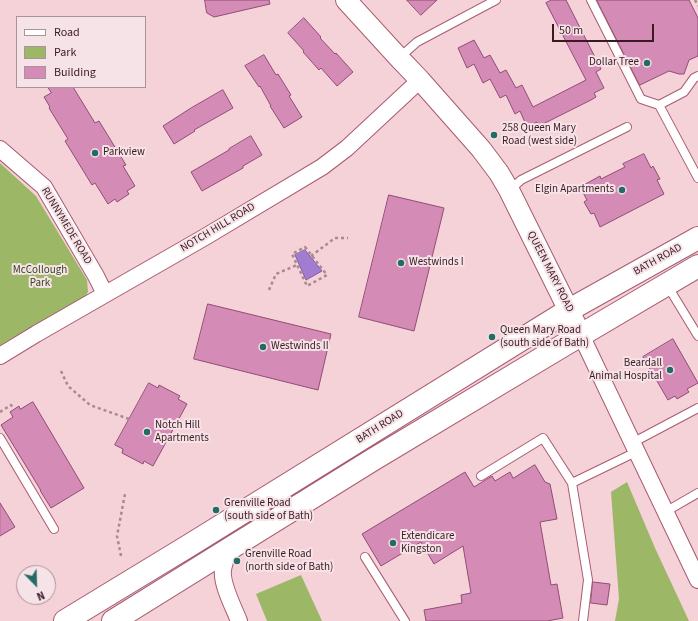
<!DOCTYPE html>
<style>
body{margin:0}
#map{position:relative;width:698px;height:621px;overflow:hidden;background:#f5d1d8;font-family:"Source Sans 3",sans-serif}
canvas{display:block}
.legend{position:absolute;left:16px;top:16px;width:130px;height:72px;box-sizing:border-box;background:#f6e3e7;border:1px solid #ab9399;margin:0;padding:5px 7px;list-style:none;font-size:12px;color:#3b1b23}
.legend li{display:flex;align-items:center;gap:8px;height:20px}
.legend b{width:20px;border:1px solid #ab9399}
.north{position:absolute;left:16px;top:565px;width:40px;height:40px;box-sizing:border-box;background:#f6e3e7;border:1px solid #ab9399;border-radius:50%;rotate:157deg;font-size:11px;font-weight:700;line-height:16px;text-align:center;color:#3b1b23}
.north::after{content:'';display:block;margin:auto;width:14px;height:18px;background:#236c63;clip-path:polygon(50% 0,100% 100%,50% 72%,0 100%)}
.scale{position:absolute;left:552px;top:24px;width:102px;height:18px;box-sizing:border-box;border:2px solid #3b1b23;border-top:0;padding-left:5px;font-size:12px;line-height:14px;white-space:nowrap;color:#3b1b23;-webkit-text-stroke:3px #f6e3e7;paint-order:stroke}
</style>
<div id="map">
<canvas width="698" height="621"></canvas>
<ul class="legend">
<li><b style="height:5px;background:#fff"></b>Road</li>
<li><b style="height:11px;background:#9cb766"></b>Park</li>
<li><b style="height:11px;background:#d48bb6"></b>Building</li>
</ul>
<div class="north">N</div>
<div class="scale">50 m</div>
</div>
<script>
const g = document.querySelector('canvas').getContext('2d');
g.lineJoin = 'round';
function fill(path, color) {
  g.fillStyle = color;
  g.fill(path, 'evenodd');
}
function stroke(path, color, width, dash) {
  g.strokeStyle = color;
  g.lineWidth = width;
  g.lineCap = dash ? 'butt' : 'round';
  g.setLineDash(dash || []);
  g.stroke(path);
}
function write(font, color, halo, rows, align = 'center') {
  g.font = font + ' "Source Sans 3",sans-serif';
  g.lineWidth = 4;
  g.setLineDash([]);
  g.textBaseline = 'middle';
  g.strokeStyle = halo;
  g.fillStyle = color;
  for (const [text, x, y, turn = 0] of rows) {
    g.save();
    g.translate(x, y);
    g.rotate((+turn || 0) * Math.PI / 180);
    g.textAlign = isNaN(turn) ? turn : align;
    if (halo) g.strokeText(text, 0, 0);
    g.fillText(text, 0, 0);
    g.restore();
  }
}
fill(new Path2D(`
 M0,163L36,196L87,280L88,292L85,297L0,346Z
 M627,482L655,548L689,621H615L619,599L611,492Z
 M301,575L322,621H267L256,594Z`), '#9cb766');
const water = new Path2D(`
 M305,250L322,271L306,280L295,255Z`);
fill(water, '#a27cd0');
stroke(water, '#835f9c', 1);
const building = new Path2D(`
 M205,0H269L270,4L214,17L207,13Z
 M407,0H437L421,15Z
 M552,0H566L601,69L596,72L604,88L594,93L596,97L591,100L539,126L537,122L527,127L520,111L515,114L506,95L500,98L490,79L483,83L474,64L467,68L458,48L474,40L484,58L490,55L500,73L506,70L516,88L522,85L533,107L586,80L546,3Z
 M597,0H689L698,18V56L689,60L684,74H679L669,71L640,85Z
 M304,18L321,37L320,38L335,54L336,53L353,72L337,86L321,68L319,70L303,52L304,51L288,33Z
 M264,55L276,75L278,74L291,95L289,96L302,117L284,128L270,106H271L260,86L259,87L245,66Z
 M48,87H73L95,123L99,121L126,165L123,166L135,186L127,191L129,194L117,202L115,199L108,204L95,183L92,185L65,141L68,139L49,108L50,107L44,97L51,93Z
 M223,90L233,108L194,130L195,131L174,144L163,126L191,108Z
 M251,136L262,155L243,166V168L202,191L191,172L229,150V149Z
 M644,154L651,168L653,166L660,179L657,180L664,194L600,227L594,213L591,214L584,202L587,200L580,187L600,176L601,179L625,167L623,164Z
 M389,195L444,208L414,331L359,317Z
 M208,304L331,334L318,390L194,359Z
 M673,339L698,383L687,389L689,392L677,399L675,396L668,400L643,357Z
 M149,383L158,388L159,385L180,396L178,399L187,404L153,466L144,461L143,464L122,453L123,449L115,445Z
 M33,402L84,488L51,508L41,492L40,489L1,425L13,417L10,412L19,406L20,409Z
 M535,465L545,482L550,484L557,519L540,522L551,585L557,584L563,618L547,621H426L424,610L462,603L461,595L471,593L463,546L434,564L421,542L381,566L362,534L465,472L474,487L492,476L495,481L510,472L513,478Z
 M0,503L15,527L0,536Z
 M593,582L610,584L607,605L591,603Z`);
fill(building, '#d48bb6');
stroke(building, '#904d75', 1);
const service = new Path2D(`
 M591,0L641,99L659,105
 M399,58L417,42L496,0
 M698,76L694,78L684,92L659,105L698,178
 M510,190L521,180L627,127
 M667,285L698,336
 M0,438L54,529
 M632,443L698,408
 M481,476L543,438L572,483L636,452
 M572,483L588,580L583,621
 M665,512L698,493
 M365,557L405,621`);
const minor = new Path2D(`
 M0,149L44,187L96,276L105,294
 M581,335L698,580
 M0,356L36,334L205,237L322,167L347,148L420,80
 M229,549C227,556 224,563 223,570C221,584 234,608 239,621`);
const tertiary = new Path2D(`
 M346,0L399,58L420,80L481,149L499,173L509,190L581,335`);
const primary = new Path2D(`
 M65,621L190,545L569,310L698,238
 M113,621L374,459L564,345L698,266`);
stroke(service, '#a95b70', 10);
stroke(minor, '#a95b70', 18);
stroke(tertiary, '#a95b70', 22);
stroke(primary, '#a95b70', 24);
stroke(new Path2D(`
 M695,0L698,6
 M305,247L327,275L307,286L292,254Z
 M311,256L335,238H348
 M269,290L276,274L297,265
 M61,371L68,386L90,405L129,419
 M0,412L11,405L14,409
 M121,556L117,536L125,494`), '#aa888f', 2.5, [3, 3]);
stroke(service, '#fff', 8);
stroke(minor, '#fff', 16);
stroke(tertiary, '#fff', 20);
stroke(primary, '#fff', 22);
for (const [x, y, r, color] of [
 [647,63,4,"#236c63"],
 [494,135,4,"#236c63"],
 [95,153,4,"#236c63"],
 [622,190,4,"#236c63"],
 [401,263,4,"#236c63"],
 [492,337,4,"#236c63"],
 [263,347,4,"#236c63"],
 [670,370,4,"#236c63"],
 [147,432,4,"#236c63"],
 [216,510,4,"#236c63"],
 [393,543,4,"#236c63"],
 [237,561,4,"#236c63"]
]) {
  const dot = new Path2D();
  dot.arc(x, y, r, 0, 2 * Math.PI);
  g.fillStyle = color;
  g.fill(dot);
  stroke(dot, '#f6e3e7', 1.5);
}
write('11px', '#3b1b23', '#f6e3e7', [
 ["Dollar Tree",639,63,"right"],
 ["258 Queen Mary",502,129],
 ["Road (west side)",502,142],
 ["Parkview",103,153],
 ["Elgin Apartments",614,190,"right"],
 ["Westwinds I",409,263],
 ["Queen Mary Road",500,331],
 ["(south side of Bath)",500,344],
 ["Westwinds II",271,347],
 ["Beardall",662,364,"right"],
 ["Animal Hospital",662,377,"right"],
 ["Notch Hill",155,426],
 ["Apartments",155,439],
 ["Grenville Road",224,504],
 ["(south side of Bath)",224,517],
 ["Extendicare",401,537],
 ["Kingston",401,550],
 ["Grenville Road",245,555],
 ["(north side of Bath)",245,568]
], 'left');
write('11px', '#3b1b23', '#f6e3e7', [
 ["RUNNYMEDE ROAD",66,226,59],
 ["NOTCH HILL ROAD",218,228,-31],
 ["BATH ROAD",658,260,-29],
 ["QUEEN MARY ROAD",550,272,63],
 ["BATH ROAD",380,427,-32]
]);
write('11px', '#37441c', '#f6e3e7', [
 ["McCollough",40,271],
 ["Park",40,284]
]);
</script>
